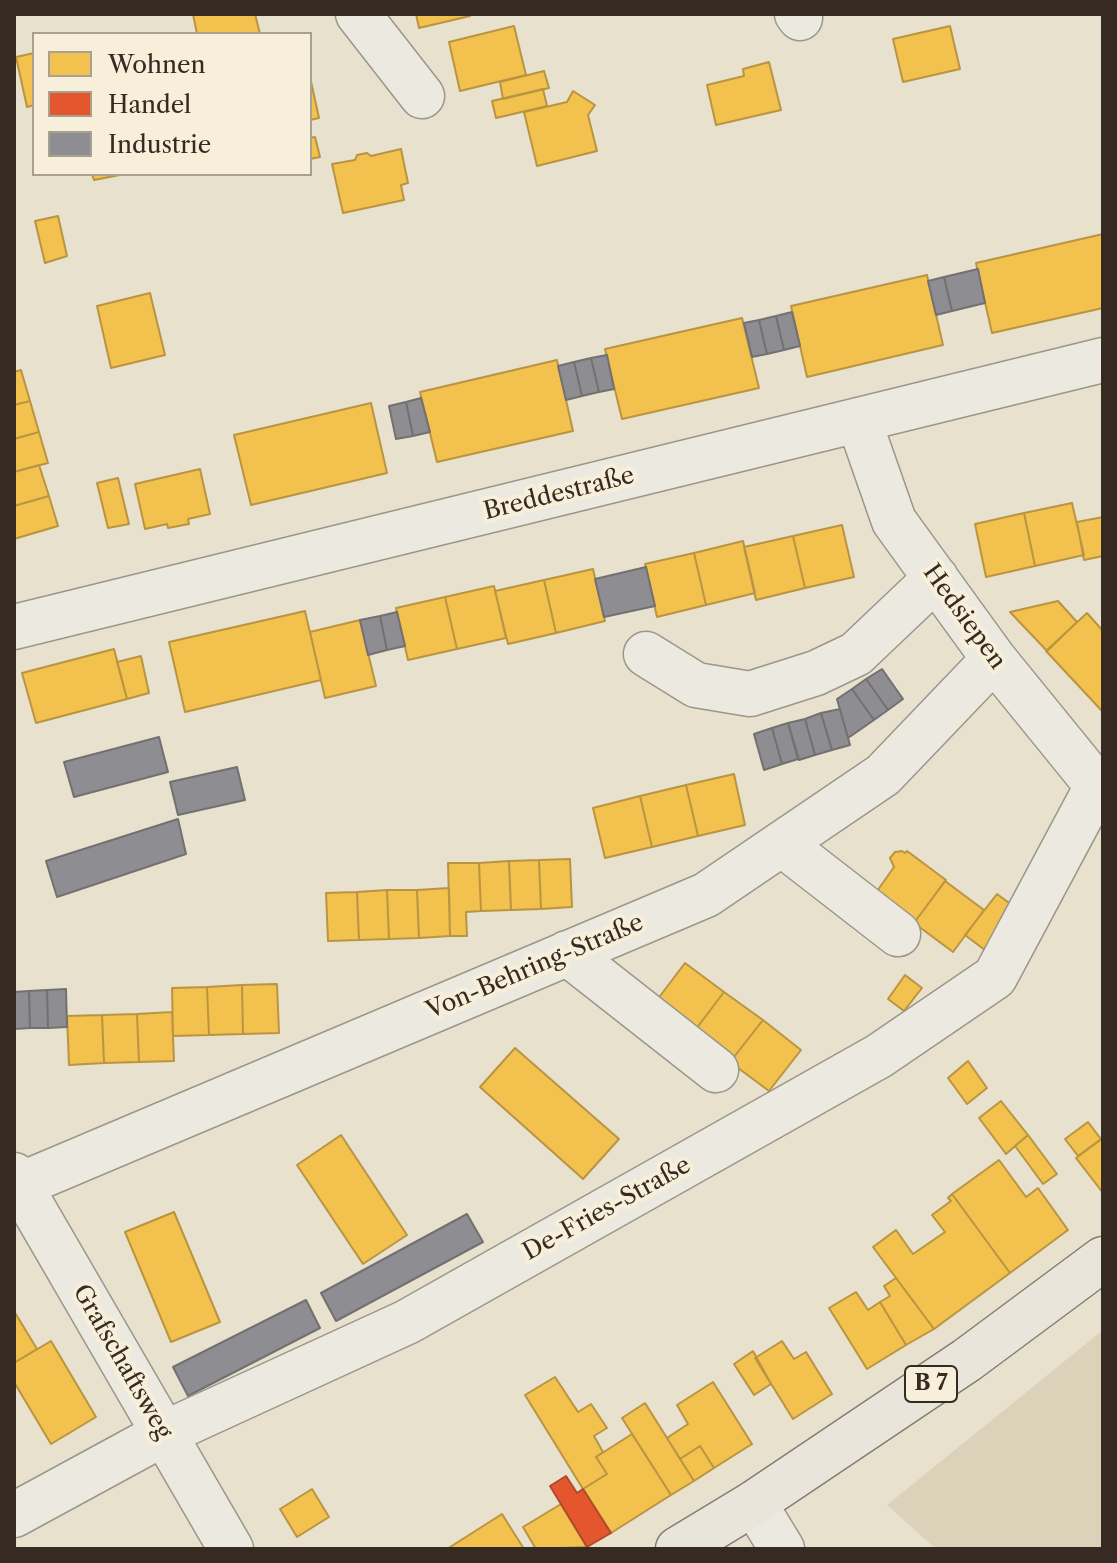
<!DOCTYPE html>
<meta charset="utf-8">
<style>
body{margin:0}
#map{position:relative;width:1117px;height:1563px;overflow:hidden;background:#e8e1ce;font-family:"Libre Caslon Text",serif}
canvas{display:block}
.frame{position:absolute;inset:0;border:16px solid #352b23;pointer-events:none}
.legend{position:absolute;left:32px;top:32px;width:280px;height:144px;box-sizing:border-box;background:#f7efd9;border:2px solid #a9a190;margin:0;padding:10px 14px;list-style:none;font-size:24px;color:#352b23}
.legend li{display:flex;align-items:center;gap:16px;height:40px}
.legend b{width:40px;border:2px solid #a9a190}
</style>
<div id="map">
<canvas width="1117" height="1563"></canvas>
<div class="frame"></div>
<ul class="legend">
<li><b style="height:22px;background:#f2c14e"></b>Wohnen</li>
<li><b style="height:22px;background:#e4572e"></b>Handel</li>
<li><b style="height:22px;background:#8d8d92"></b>Industrie</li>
</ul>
</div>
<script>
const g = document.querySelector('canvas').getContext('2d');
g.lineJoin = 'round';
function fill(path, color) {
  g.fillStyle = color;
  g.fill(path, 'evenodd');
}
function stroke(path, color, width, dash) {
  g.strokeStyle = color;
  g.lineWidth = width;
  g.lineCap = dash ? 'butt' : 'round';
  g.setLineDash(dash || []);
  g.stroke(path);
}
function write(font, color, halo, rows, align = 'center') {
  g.font = font + ' "Libre Caslon Text",serif';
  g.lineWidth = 8;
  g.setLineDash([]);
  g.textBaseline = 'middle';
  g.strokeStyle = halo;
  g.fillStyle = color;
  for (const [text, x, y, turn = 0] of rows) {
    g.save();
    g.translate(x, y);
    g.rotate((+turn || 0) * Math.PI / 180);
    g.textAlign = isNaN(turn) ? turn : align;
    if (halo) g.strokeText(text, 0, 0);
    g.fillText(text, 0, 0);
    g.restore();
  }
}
fill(new Path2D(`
 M1103,1330V1549H936L887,1505Z`), '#dcd2ba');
const homes = new Path2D(`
 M193,14H255L260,34H197Z
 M416,14H469L470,16L419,28Z
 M514,26L526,75L460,91L449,42Z
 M950,26L960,69L903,82L893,39Z
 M34,53V105L27,107L16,57Z
 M769,62L781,110L716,125L707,85L744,76L743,69Z
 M544,71L549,88L503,99L500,82Z
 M310,77L319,118L310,120Z
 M543,89L547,106L496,118L492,101Z
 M573,91L595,105L588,115L597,151L537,166L524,112L567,102Z
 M315,137L320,157L310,159V138Z
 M401,149L408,183L401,185L404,200L343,213L332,164L355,160L357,155L367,153L371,156Z
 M92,174H125L94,180Z
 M58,216L67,256L45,263L35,221Z
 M1103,234V308L992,333L976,263Z
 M927,275L943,345L807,377L791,306Z
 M150,293L165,355L111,368L97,306Z
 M742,318L759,388L622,419L605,349Z
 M557,360L573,431L437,462L420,392Z
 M21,370L30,401L14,405V372Z
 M30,401L39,432L14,439V405Z
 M371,403L387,473L251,505L234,435Z
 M39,432L48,463L14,472V439Z
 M39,465L49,496L14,506V472Z
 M200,469L210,514L188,519L189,524L168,528L167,524L145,529L135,484Z
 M118,478L129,524L108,528L97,483Z
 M49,496L58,526L14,539V506Z
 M1072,503L1084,555L1035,566L1024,513Z
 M1024,513L1035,566L986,577L975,524Z
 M1103,517V556L1084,560L1077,522Z
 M842,525L854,577L805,588L793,536Z
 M793,536L805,588L756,600L744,547Z
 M743,541L755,593L706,605L694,553Z
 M694,553L706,605L657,617L645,564Z
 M593,569L605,621L556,633L544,580Z
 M544,580L556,633L508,644L495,591Z
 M494,586L506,638L457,649L445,597Z
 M445,597L457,649L408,660L396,608Z
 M1058,601L1077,622L1047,651L1010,612Z
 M305,611L321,680L185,712L169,642Z
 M1087,613L1103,631V712L1046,651Z
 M360,620L376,686L325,698L310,632Z
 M114,649L127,699L36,723L22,673Z
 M141,656L149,693L127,699L117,662Z
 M734,774L745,825L698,836L686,785Z
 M686,785L698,836L652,847L640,796Z
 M640,796L652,847L605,858L593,808Z
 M902,851L905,853L907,851L946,880L914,923L875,894L894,867L890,858L895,852Z
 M570,859L572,907L541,909L539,860Z
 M539,860L541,909L511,910L509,861Z
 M509,861L511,910L481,911L479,863Z
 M448,863H479L481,911L466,912L467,936H450Z
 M945,881L984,910L953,952L914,923Z
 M449,888L450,936L419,938L417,890Z
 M387,890L389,939L359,940L357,892Z
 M387,890H417L419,938L389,939Z
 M357,892L359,940L328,941L326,893Z
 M997,894L1020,911L994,957L965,935Z
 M685,963L724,992L693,1033L654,1004Z
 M905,975L922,988L904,1011L888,999Z
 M277,984L279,1033L243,1034L242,985Z
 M242,985L243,1034L209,1035L207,987Z
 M207,987L209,1035L173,1036L172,988Z
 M724,992L763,1020L730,1062L693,1033Z
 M172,1012L174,1061L139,1062L137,1014Z
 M137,1014L139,1062L104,1063L102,1015Z
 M102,1015L104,1063L69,1065L67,1016Z
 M763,1020L801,1050L769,1091L730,1062Z
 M515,1048L619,1139L583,1179L480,1087Z
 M968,1061L987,1088L967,1104L948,1078Z
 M1001,1101L1028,1135L1006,1154L979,1118Z
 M1088,1122L1101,1139L1078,1156L1065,1139Z
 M341,1135L407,1235L363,1264L297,1165Z
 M1028,1135L1057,1174L1043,1184L1015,1146Z
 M1103,1138V1193L1076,1158Z
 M999,1160L1026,1197L1038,1188L1068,1230L1010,1273L952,1194Z
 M952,1194L1010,1273L934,1329L873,1247L896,1230L913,1254L945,1232L932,1215L951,1201L948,1198Z
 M174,1212L220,1322L171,1342L125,1232Z
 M896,1278L934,1329L906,1345L880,1302L890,1296L884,1286Z
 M856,1292L868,1310L880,1302L906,1345L867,1369L829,1308Z
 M14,1311L37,1349L14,1363Z
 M51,1341L96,1417L51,1444L14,1382V1363Z
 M782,1341L794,1359L806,1352L832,1394L793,1419L755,1358Z
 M753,1351L771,1384L754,1395L734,1364Z
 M555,1377L578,1412L591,1404L607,1428L594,1436L603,1452L596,1457L607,1474L583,1489L525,1395Z
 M713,1382L752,1444L714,1468L700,1446L680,1459L667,1438L688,1424L677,1405Z
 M645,1403L694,1481L671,1495L622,1418Z
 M632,1434L671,1495L611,1533L583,1489L607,1474L596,1457Z
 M700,1446L714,1468L694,1481L680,1459Z
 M312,1489L329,1517L297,1537L280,1509Z
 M561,1504L587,1547L536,1549L523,1527Z
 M502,1514L524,1549H447Z`);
fill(homes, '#f2c14e');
stroke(homes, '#b99441', 2);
const shops = new Path2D(`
 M566,1476L577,1493L583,1489L611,1533L587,1547L550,1486Z`);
fill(shops, '#e4572e');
stroke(shops, '#b04a2b', 2);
const industry = new Path2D(`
 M978,269L985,303L952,311L944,277Z
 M944,277L952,311L936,315L928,281Z
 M792,312L800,346L784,350L776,316Z
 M776,316L784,350L767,354L759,320Z
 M759,320L767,354L752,357L744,323Z
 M607,355L614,389L599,392L591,358Z
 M591,358L599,392L582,396L574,362Z
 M574,362L582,396L566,400L558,366Z
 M421,398L430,432L413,436L406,402Z
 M406,402L413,436L396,439L389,406Z
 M646,567L655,606L604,617L595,579Z
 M397,612L405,646L387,650L380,616Z
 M380,616L387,650L368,655L360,620Z
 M882,669L903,699L888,710L866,679Z
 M866,679L888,710L874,720L852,689Z
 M852,689L874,720L848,738L837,699Z
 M840,709L850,745L832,750L821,713Z
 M821,713L832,750L815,755L805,719Z
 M805,719L815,755L799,760L788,723Z
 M788,723L798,759L782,764L772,728Z
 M772,728L782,764L764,770L754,734Z
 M159,737L168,772L74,797L64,762Z
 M237,767L245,800L178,815L170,782Z
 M178,819L186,854L57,897L46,861Z
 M66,989L67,1027L48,1028L47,990Z
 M47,990L48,1028H30L29,991Z
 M29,991L30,1028L14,1029V992Z
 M467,1214L483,1242L336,1321L321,1293Z
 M306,1300L320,1328L188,1396L173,1367Z`);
fill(industry, '#8d8d92');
stroke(industry, '#737071', 2);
const minor = new Path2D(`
 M358,14L422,96
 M797,14L800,18
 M859,421L894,521L994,659L1103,793
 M14,627L1103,360
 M646,654L696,685L750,694L816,673L856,654L936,578
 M782,844L898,934
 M567,953L716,1070
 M14,1175L231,1549
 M20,1185L706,895L883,775L994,659
 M754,1503L782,1549
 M14,1515L163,1434L407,1322L879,1056L995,977L1097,786`);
const major = new Path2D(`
 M678,1549L754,1503L967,1360L1103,1259`);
stroke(minor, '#9b968a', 47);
stroke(major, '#827d73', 47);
stroke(minor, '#ece9e0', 44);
stroke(major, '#e9e5db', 44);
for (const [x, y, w] of [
 [931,1384,52]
]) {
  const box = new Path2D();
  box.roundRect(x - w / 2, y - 18, w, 36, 6);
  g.fillStyle = '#f7efd9';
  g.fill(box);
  stroke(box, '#352b23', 2);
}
write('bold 22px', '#352b23', null, [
 ["B 7",931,1384]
]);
write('24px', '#352b23', '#f7efd9', [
 ["Breddestraße",559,494,-14],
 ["Hedsiepen",964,617,54],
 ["Von-Behring-Straße",535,967,-23],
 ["De-Fries-Straße",607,1209,-29],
 ["Grafschaftsweg",122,1362,60]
]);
</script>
